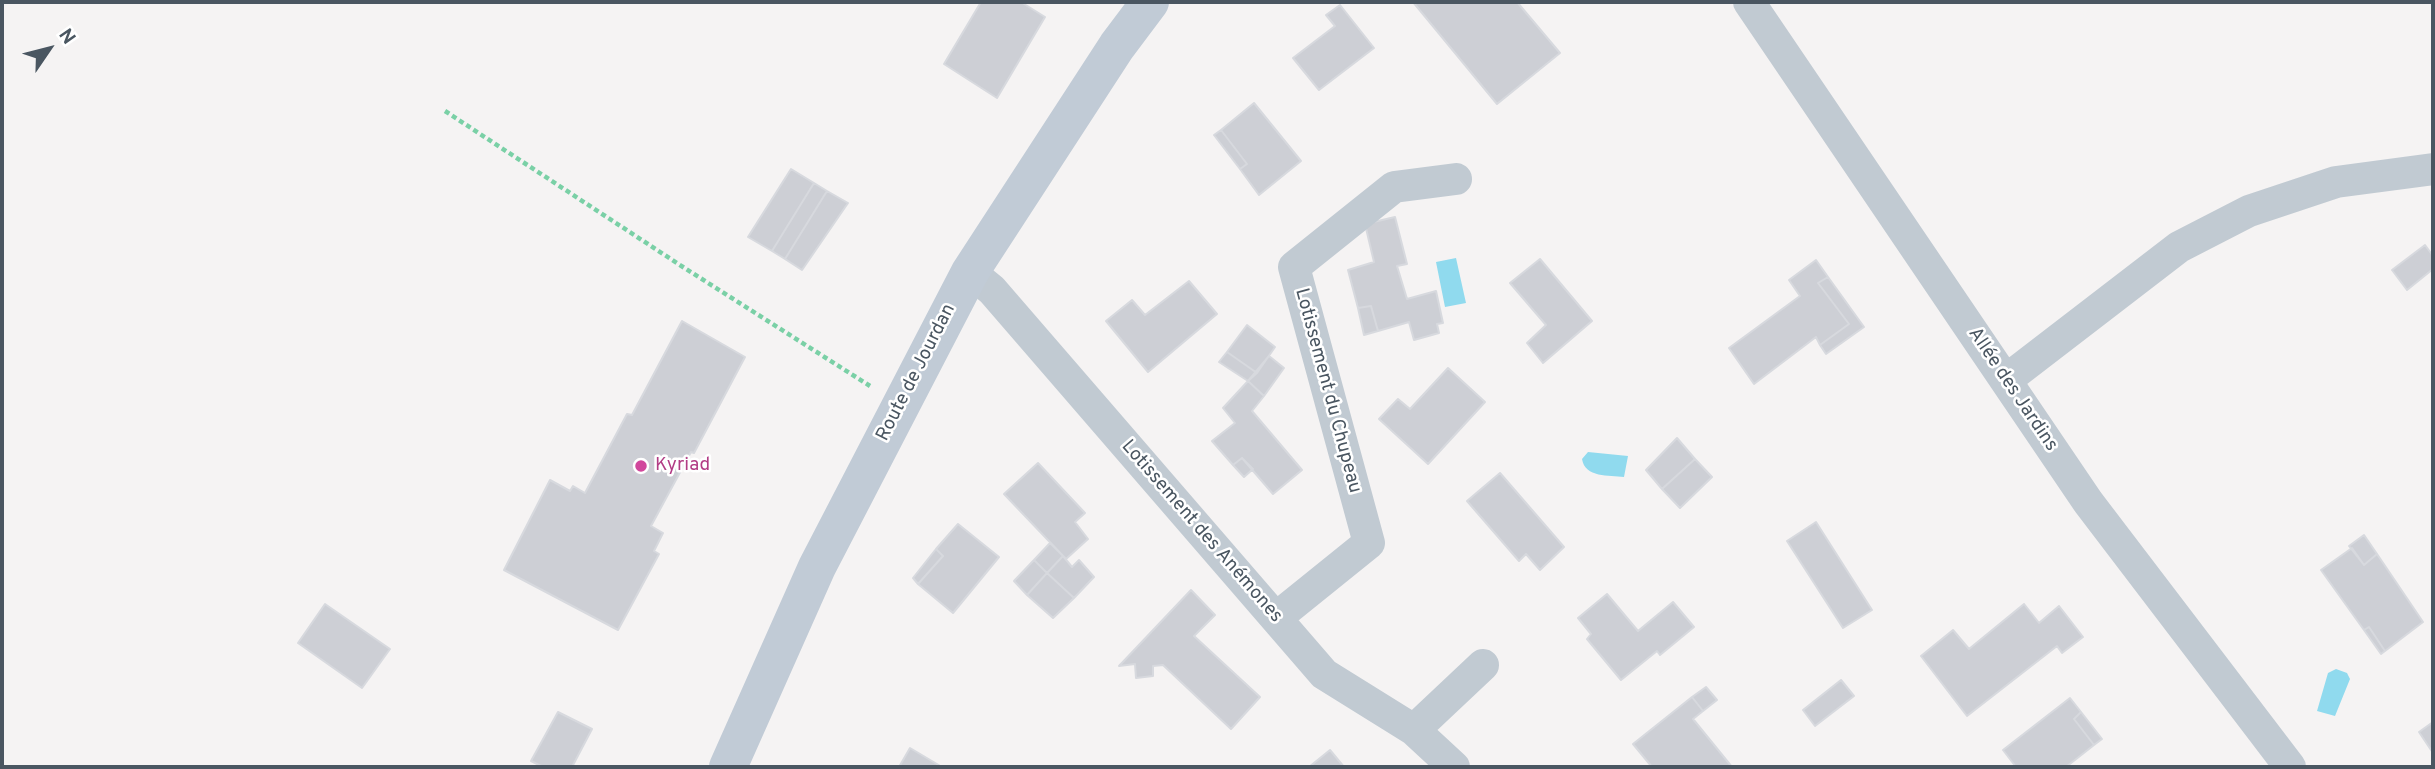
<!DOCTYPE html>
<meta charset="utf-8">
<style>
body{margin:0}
#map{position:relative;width:2435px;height:769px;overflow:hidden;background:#f5f3f3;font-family:Overpass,sans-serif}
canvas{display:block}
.frame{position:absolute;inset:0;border:4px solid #4a5661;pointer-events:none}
.north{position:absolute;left:14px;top:14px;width:70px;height:70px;-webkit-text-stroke:5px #fff;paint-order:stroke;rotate:55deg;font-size:19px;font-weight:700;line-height:28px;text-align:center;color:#4a5661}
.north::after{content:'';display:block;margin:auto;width:24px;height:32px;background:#4a5661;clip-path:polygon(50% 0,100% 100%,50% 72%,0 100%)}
</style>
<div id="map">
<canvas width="2435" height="769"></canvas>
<div class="frame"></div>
<div class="north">N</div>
</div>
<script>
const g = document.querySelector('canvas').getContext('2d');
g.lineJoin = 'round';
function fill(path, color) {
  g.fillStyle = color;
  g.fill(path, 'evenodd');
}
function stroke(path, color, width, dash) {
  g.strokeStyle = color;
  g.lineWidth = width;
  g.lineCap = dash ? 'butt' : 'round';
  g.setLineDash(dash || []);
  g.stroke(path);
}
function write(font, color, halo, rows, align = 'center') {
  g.font = font + ' Overpass,sans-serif';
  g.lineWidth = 5;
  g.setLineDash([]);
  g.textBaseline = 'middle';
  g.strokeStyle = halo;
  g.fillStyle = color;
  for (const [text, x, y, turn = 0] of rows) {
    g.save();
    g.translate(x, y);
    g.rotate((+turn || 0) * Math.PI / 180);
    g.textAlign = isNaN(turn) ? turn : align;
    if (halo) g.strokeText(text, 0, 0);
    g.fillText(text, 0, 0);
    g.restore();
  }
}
fill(new Path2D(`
 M1456,258L1466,303L1445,307L1436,262Z
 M1588,452L1628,456L1624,477C1609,475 1585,478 1582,459Z
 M2336,669L2347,673L2350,679L2335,716L2317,711L2328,673Z`), '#90daee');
const building = new Path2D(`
 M981,2H1021L1045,17L997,98L944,64Z
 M1413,2H1517L1560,53L1497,104Z
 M1340,5L1374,48L1319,90L1293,58L1335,26L1326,15Z
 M1254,103L1301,161L1259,195L1240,169L1247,164L1221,130Z
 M1221,130L1247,164L1240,169L1214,135Z
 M791,169L814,183L772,251L748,237Z
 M814,183L827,191L785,259L772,251Z
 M827,191L848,203L802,270L785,259Z
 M1395,217L1407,264L1397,266L1407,299L1436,291L1443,323L1437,324L1439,333L1414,340L1409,322L1378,331L1371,306L1358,308L1348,270L1374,262L1365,224Z
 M2425,245L2433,256V269L2407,290L2392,270Z
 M1540,259L1592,321L1543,363L1527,343L1546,325L1510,283Z
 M1816,260L1828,277L1818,283L1849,324L1820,345L1816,337L1754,384L1729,348L1800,296L1789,280Z
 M1828,277L1864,327L1826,354L1820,345L1849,324L1818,283Z
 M1189,281L1217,314L1148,372L1106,321L1132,300L1145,315Z
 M1371,306L1378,331L1364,335L1358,308Z
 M682,321L745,357L694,453L691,452L651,526L663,533L654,551L659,554L618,630L504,570L550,480L570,491L573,486L585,493L627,414L632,415Z
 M1247,325L1275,347L1257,373L1227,352Z
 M1227,352L1257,373L1248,381L1219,362Z
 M1269,356L1284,368L1264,396L1248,381Z
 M1448,368L1485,402L1428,464L1379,419L1398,399L1410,409Z
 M1248,381L1264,396L1252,411L1302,470L1273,494L1242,458L1233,465L1212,441L1235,423L1223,408Z
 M1677,438L1695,459L1662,489L1646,470Z
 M1242,458L1253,469L1244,477L1233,465Z
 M1695,459L1712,477L1680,508L1662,489Z
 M1038,463L1085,513L1075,522L1088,539L1066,559L1004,494Z
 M1500,473L1564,547L1540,570L1526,554L1519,561L1467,501Z
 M1816,522L1872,610L1843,628L1787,541Z
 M958,524L999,557L953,613L918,584L943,556L936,549Z
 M2364,535L2377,554L2364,565L2349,546Z
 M1050,543L1063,556L1047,573L1034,560Z
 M2352,548L2364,565L2377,554L2423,622L2385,651L2369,627L2364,630L2321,570Z
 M936,549L943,556L918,584L913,578Z
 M1063,556L1072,567L1079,560L1094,577L1074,598L1047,573Z
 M1034,560L1047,573L1027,595L1014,581Z
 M1047,573L1074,598L1053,618L1027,595Z
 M1191,590L1215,615L1194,636L1260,697L1231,729L1163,665L1153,666V676L1136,678L1135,664L1119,666Z
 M1607,594L1638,631L1673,602L1694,627L1660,655L1657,651L1621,680L1587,639L1591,634L1578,618Z
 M325,604L390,649L362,688L298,643Z
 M2024,604L2039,623L2059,606L2083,637L2062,653L2057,646L1967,716L1921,656L1953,630L1969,649Z
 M2369,627L2385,651L2381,654L2364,630Z
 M1841,680L1854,696L1815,726L1803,710Z
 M1706,687L1717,700L1703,711L1692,697Z
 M1692,697L1703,711L1693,719L1732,767H1652L1633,744Z
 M2070,698L2081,712L2074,719L2094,745L2066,767H2016L2003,750Z
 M558,712L592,729L572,767H543L531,761Z
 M2081,712L2102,739L2094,745L2074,719Z
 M2433,722V753L2419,732Z
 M910,748L942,767H899Z
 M1330,750L1344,767H1309Z`);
fill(building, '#cdcfd5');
stroke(building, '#d7d9de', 2);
stroke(new Path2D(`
 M445,111L683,267L870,386`), '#7ad0a6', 4.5, [5, 3.5]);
stroke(new Path2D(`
 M1749,2L2088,502L2290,767
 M970,272L992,290L1324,674L1414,730L1454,767
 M2006,380L2179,247L2249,211L2336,182L2433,169
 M1276,618L1369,543L1294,267L1394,187L1456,179
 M1414,730L1483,665`), '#c1cad2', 32);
stroke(new Path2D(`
 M728,767L817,567L970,272L1117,46L1150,2`), '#c1cbd6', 38);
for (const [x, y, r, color] of [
 [641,466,7,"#d1479c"]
]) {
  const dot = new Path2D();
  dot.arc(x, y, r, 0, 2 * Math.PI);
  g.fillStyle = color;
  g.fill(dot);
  stroke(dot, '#fff', 2.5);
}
write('19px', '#4a5661', '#fff', [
 ["Route de Jourdan",917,373,-63],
 ["Allée des Jardins",2012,390,56],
 ["Lotissement du Chupeau",1327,391,75],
 ["Lotissement des Anémones",1201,532,49]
]);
write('19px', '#b23c85', '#fff', [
 ["Kyriad",655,466]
], 'left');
</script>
